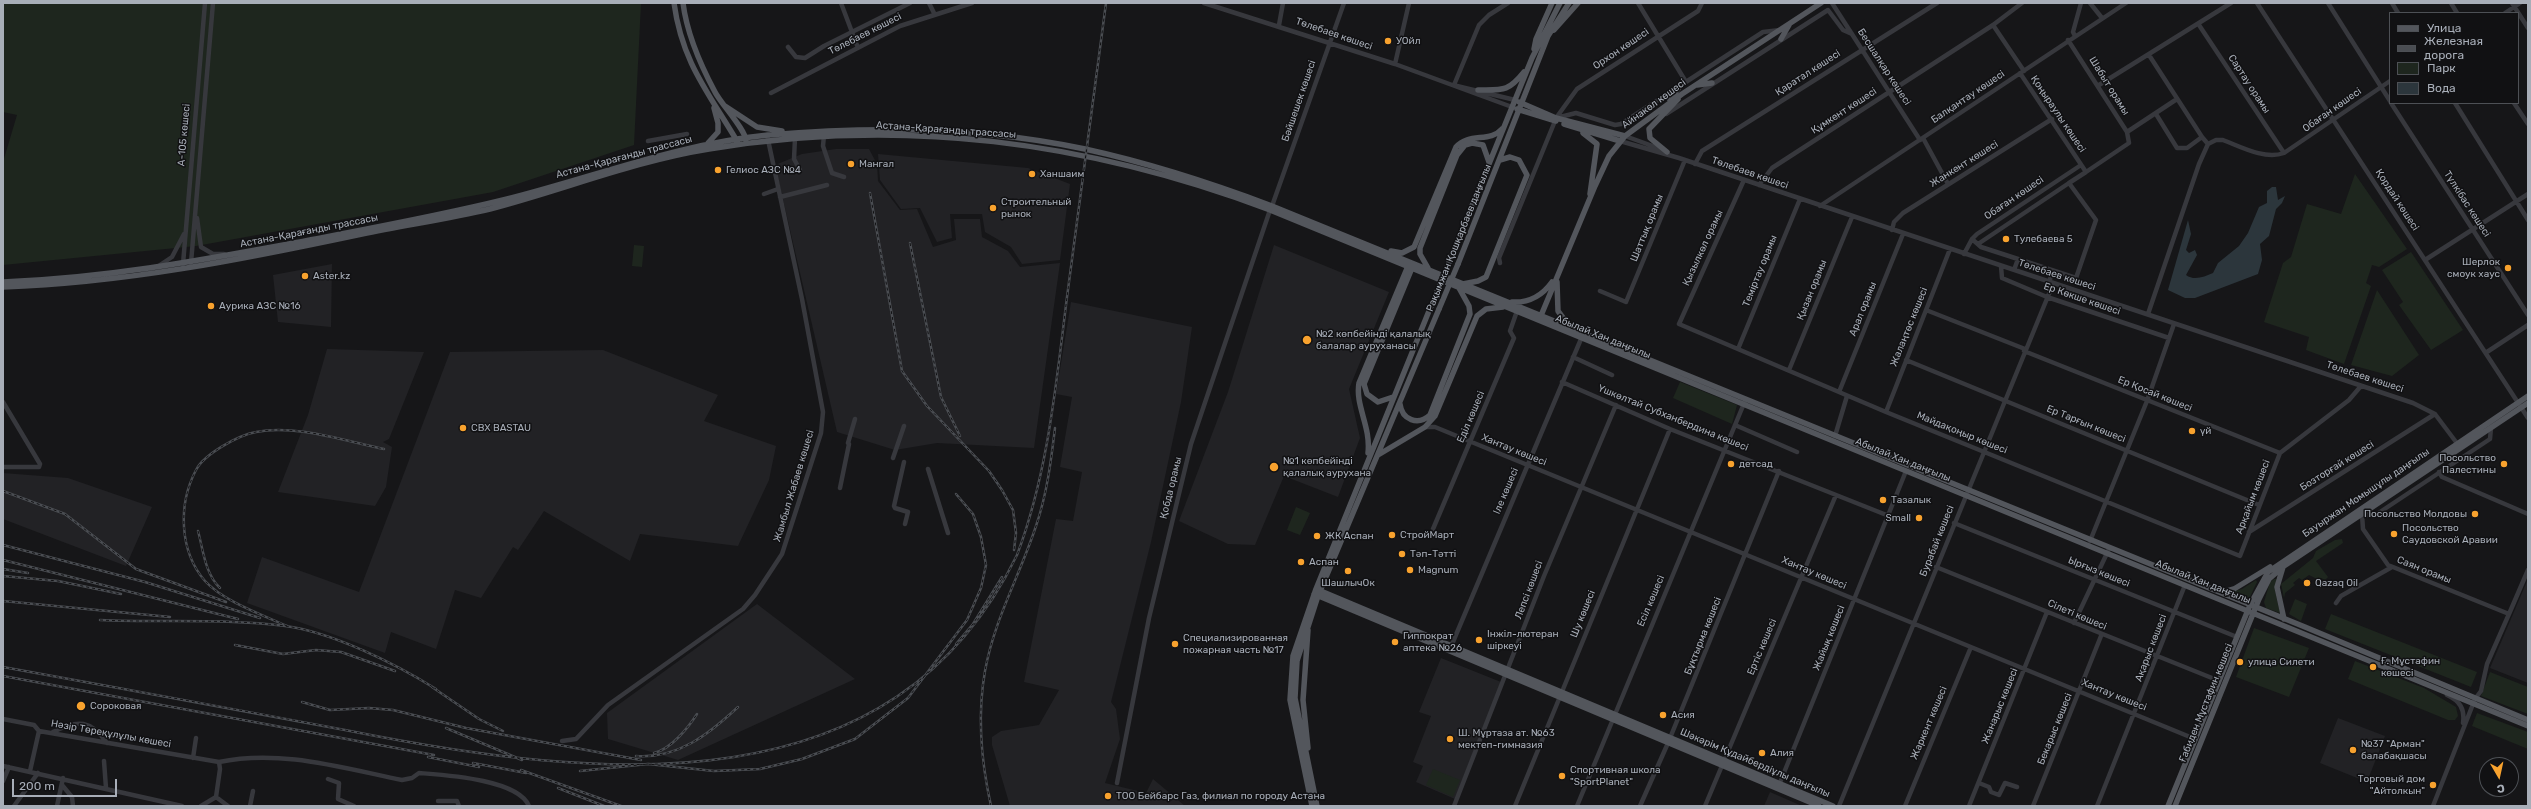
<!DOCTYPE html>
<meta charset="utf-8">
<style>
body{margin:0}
#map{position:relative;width:2531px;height:809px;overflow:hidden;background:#161618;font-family:Rubik,sans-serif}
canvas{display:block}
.frame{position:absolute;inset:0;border:4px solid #a8aeb8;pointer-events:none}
.legend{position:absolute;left:2389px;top:12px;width:130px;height:92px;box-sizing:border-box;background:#111113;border:1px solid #4d5055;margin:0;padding:5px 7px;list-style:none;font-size:12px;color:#a8aeb8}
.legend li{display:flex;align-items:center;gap:8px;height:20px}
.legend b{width:20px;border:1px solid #4d5055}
.north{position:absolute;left:2479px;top:757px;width:40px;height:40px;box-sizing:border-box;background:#111113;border:1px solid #4d5055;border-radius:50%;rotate:171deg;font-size:11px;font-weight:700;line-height:16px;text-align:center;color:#a8aeb8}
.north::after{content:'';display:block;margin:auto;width:14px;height:18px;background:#f8a22e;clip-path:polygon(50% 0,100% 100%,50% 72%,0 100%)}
.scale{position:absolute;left:12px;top:779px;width:105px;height:18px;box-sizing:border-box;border:2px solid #a8aeb8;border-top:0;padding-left:5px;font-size:12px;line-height:14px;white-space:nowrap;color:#a8aeb8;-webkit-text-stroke:3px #111113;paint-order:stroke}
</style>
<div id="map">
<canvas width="2531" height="809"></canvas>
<div class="frame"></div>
<ul class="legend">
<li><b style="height:5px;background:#53565c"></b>Улица</li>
<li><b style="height:5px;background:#4a4d52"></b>Железная дорога</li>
<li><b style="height:11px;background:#1e261e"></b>Парк</li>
<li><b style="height:11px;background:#2c363c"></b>Вода</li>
</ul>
<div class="north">С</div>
<div class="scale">200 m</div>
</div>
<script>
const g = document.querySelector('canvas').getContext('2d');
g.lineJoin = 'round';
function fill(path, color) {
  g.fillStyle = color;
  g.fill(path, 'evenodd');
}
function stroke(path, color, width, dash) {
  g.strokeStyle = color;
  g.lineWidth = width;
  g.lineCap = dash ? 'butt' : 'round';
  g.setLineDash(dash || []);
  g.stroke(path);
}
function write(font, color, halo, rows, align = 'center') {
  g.font = font + ' Rubik,sans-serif';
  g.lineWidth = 3;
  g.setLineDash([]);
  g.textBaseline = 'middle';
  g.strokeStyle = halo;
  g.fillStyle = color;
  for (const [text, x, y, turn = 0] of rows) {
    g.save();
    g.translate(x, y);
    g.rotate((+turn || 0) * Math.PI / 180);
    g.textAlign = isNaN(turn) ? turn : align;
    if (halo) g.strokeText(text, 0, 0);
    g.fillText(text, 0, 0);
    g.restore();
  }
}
fill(new Path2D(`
 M836,149H869L877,164L878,181L900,210L917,209L933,247L956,240L954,219H980L982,237L1008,251L1020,267L1060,263L1034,448L937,443L895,450L837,432L775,165L802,154Z
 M878,154L1028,168L1070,184L1060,260L1022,264L1011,247L985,232L982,214H950L952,238L937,242L920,208L901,209L880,180Z
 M1274,245L1389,292L1349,389L1360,438L1338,497L1284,476L1255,545L1228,544L1179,521L1228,392Z
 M332,264L331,327L278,322L273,275Z
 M1071,302L1192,327L1181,402L1151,542L1111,702L1116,709L1120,739L1105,783L1146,793L1153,779L1185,806H1010L992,745V737L1001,731L1039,725L1059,690L1024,682L1056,519L1073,521L1082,472L1060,467L1072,397L1056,394Z
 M327,349L424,352L389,439L383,442L392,447L386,487L375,506L278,492L308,415Z
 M603,350L718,395L704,421L776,446L769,480L738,546L640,534L630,561L544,511L518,550L513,547L481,598L455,590L436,649L391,632L385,653L247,603L262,557L359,592L450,352Z
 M3,473L68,478L152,507L126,566L3,519Z
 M2528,579V683L2490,668Z
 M757,604L855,679L678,760L608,739L607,713Z
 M1441,658L1501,682L1455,799L1416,782L1423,766L1413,762L1431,716L1419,712Z
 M2338,718L2385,736L2367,782L2320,763Z
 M1770,792L1802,806H1764Z`), '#222225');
fill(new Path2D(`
 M3,3H641L634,145L493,192L196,246L3,265V162L17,115L3,112Z
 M2355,174L2407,249L2379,267L2372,265L2366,283L2371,286L2344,364L2306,350L2309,337L2264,322L2283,263L2291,257L2307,204L2341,214Z
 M634,245L644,246L642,267L632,266Z
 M2411,252L2463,330L2431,350L2399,305L2403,302L2382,270Z
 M2377,290L2419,355L2392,376L2351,365Z
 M1680,382L1737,405L1732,424L1673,398Z
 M1296,507L1310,513L1300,535L1287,530Z
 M2342,539L2343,543L2316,561L2328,577L2325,580L2321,578L2319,580L2309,575L2302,580L2299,578L2293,583L2295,585L2285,593L2284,598L2281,584L2313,558L2316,551L2335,540Z
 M2274,579H2277C2273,592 2278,601 2280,613L2266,608L2264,602L2270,582Z
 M2256,580L2257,582L2249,599L2245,601L2228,593L2242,589Z
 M2295,599L2307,604L2301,621L2289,614Z
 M2331,614L2477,672L2471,687L2325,629Z
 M2254,628L2309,648L2289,697L2236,677Z
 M2355,661L2424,688L2456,707L2458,716L2455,720H2448L2348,679Z
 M2490,672L2528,687V714L2481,696Z
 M2477,713L2528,732V749L2472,726Z
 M1433,769L1460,780L1453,797L1426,785Z`), '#1e261e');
fill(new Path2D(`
 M2272,187H2276L2278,200L2285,196L2282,203L2276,209L2269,236L2260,244L2262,260L2258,274L2195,298H2185L2168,290L2188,220L2191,234L2186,250L2189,253L2195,250L2197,255L2186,275C2194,281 2204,277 2213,273L2218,263L2239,246L2248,233L2259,207L2267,203V191Z`), '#2c363c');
stroke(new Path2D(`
 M841,3L858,48
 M929,3L934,13
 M1204,3L1395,64L1512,107
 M1638,3L1686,82
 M1832,3L1920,140
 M2090,3L2102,18
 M2257,3L2528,418
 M2328,3L2390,101
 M2392,3L2398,13
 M2451,3L2457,13
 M2512,3L2528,28
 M2505,13L2520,3
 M1279,25L1283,3
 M1993,25L2024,71
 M2199,25L2284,153
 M2075,36L2073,32L2081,3
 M2068,40L2127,132L2177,99
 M788,47L796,57L805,58L824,46L910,3
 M2149,55L2202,137
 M1395,64L1409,3
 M2020,73L2086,172L2069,183
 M1454,85L1479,25L1489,15L1508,3
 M2099,85L2231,3
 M1457,86L1515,100
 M771,93L900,26L972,3
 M2391,103L2528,315
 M2455,103L2528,220
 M2514,103L2528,124
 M1666,114L1828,10L1843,30L1852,34
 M2156,114L2177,148H2187L2202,137L2208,144L2216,140H2223C2241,147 2265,160 2284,153L2390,81
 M1556,118L1576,113L1615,125L1621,124L1763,32L1780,30
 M1556,118L1577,89L1698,11L1702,3
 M824,135L823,146L832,173L844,177
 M1625,136L1661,149
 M795,138L794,159L800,170
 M1923,138L1948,184
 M648,141L687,134
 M1620,141L1679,158L2413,403L2435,414L2459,446
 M1695,164L1702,151L1937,3
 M2086,172L2129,143L2127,132
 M1744,180L1679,324L1886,412L2240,556L2280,453L2349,400L2361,386
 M1759,185L1772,168L1993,25L2022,3
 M764,194L778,189
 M780,197L827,185
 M1272,206L1344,3
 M1820,206L2126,3
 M197,218L201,247L213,254H224
 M1892,230L1894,222L1903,213L2052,119
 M1972,239L1981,247L2018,259
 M1978,244L2069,183L2096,220L2076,278L2018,259L2014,270
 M1964,254L1972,239L1977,234L2081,165
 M2425,260L2528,194
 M191,263L213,3
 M1500,263L1499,258L1555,121
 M183,264L205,3
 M160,265L172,257L184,234
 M2001,266L2002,278L2047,297L2169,338
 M2049,282L2053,271
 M1600,291L1626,302L1685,160
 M1926,310L2025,349
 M2148,314L2199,164L2208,144
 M1738,349L1800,199
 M2024,351L2280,453
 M2487,352L2528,325
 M1573,357L1612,375
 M1906,360L2259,505
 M1789,370L1852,217
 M1562,382L1670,429L1889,516
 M1839,392L1903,234
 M3,402L40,464L39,467H3
 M1886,412L1950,249
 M1735,425L1797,452
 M1425,427H1435L2195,739
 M1835,436L1847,396
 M848,443L855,419
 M893,458L904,426
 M904,462L894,506L895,508L908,512L905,524
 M928,469L948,533
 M2439,472L2442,477L2528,514
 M840,488L849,444
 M1954,523L2237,637
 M1433,529L1514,338L1510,331L1517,311
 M2249,532L2435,414
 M2090,541L2147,401L2174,324
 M1936,567L2212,678
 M2336,603L2341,596L2392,567
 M2509,614L2528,570
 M2074,623L2109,549
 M1450,649L1581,339
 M2447,695C2460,701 2465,709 2463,723
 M3,719L34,725L39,731L219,762C280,749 342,768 402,780L412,778L419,773C444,775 518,779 529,806
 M53,732C78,719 91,720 107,743
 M562,741L576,739L608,705L743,609L755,595L782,554L821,433L823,412L802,299L767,135
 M193,758L196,738
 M104,761L106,788
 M3,766L182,806
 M30,771L39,731
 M328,779L339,783L338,799L354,806
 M3,781L9,767
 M1117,783L1149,618L1191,444L1270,210
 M1979,783L1989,787L1991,792L1999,795L2005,783L2017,787
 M62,785L72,797L73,806
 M1779,785L1906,471
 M216,797L228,806
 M438,801H457L459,806
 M14,806L38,773
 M57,806L63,778
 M201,806L216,797L220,769L219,762
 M250,806L253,791
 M1454,806L1544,576L1616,405
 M1515,806L1670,429
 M1577,806L1745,401
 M1640,806L1668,743L1779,471
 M1705,806L1836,495
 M1839,806L2053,284
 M1905,806L1971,647
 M1969,806L2047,612
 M2033,806L2101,636
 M2097,806L2185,585
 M2433,806L2475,699L2481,691L2487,664L2509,614L2388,565L2363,529L2362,514L2374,516L2490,439L2491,428`), '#37383d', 4.5);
stroke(new Path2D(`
 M674,3C682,62 708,92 737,141
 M683,3C687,35 700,64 715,92C721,104 746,130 746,141
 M1554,30L1578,3
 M1781,39L1789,25
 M1534,49L1536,39L1552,3
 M1697,85L1712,83
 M1478,90C1503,90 1508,92 1524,72
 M1670,100L1680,86
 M1519,102L1556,118L1625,136
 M725,106L757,127L782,131
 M1517,109L1556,121
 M1564,124L1620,141
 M1583,133L1597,144L1590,194
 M708,143L718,132V123L714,108
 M1667,152L1650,138L1649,129L1678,99
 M1391,251L1402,253L1414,247L1456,147C1469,132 1490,143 1502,129
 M1450,260L1532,58L1560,3
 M1458,264L1548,36L1569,3
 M1428,268L1420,254V248L1457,155L1465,145L1472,143L1483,145L1489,162
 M3,282C108,278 202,260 305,241C372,228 438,216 503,200C592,178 676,144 768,135C873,126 982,127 1085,149C1149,163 1211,183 1272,206L2305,627L2528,720
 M1557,282L1558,311L1569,326
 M1463,284L1478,281L1486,277L1527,175L1519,160L1510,157L1500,160
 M3,287C125,283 244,259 362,234C405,225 448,219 490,209C563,190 634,161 709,149C903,117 1087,141 1270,210L2528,726
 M1512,302C1529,303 1542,296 1552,282
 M1540,318L1595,186L1609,156L1625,136L1682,94L1821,3
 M1393,397L1378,402L1367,394L1364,384L1412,268
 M1400,404C1402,420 1418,426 1430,415L1470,314L1469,306L1459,288
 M1368,453C1371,426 1355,406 1359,383L1408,266
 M1378,455L1425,427L1435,416L1477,316L1486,309L1503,307
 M2283,567L2277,587L2284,619
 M2216,588L2227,591L2234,589L2270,567
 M1316,589L1833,806
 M1314,594L1819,806
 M1308,748L1303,700L1308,630
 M1312,806L1290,700L1293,656L1316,589L1431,306
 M1317,806L1295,698L1297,661L1318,596L1439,309
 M2168,806L2250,605L2268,572L2528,396
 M2175,806L2259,599L2269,579L2284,566L2528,403`), '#53565c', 5.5);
const rail = new Path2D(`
 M870,193L902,371L927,406L989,471L1002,490L1013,510L1016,533L1014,550
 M910,243L941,397L960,436
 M3,491L65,514L136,569L226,602
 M198,531C203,549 205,574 220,588
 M3,545L145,582L260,618
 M3,560L238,619
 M3,569L28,573
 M3,576L58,581L121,594
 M3,601L170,617
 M100,620C162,623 224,618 285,626C332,632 396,664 436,689
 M287,626C263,615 223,601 205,581C179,551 178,504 196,470C204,454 239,435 256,432C295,424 345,441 384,449
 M956,644L973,624L1002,577
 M235,645L283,654L316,650L341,652L395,671
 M3,667C117,688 231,708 345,730C605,782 894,809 1017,555C1048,473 1056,384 1067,297C1080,199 1093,101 1106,3
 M3,676L434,755
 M432,687L479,719L503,731
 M302,702L330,710L369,708L393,710L466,728L641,760
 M446,728L522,760
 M654,753C671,749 688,728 697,714
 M636,756C678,759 709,734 738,707
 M428,757L479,767
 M473,763L526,773
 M521,770L621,806
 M580,771L648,764L714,771L760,769L802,759L855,739L908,698L967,620L981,588L986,565L981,537L973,514L956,494
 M558,788L604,806
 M991,806C981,761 977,716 985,671C994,620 1020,575 1036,526C1047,494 1051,461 1055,428`);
stroke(rail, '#4a4d52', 2.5);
stroke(rail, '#111113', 1, [3]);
stroke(new Path2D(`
 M1431,306L1450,260
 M1439,309L1458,264`), '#53565c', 5.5);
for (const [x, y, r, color] of [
 [1388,41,4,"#f8a22e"],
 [851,164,4,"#f8a22e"],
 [718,170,4,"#f8a22e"],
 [1032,174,4,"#f8a22e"],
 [993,208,4,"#f8a22e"],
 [2006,239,4,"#f8a22e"],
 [2508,268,4,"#f8a22e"],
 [305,276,4,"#f8a22e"],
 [211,306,4,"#f8a22e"],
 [1307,340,5,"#f8a22e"],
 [463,428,4,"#f8a22e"],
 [2192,431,4,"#f8a22e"],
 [1731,464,4,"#f8a22e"],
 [2504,464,4,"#f8a22e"],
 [1274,467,5,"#f8a22e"],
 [1883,500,4,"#f8a22e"],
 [2475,514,4,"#f8a22e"],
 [1919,518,4,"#f8a22e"],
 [2394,534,4,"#f8a22e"],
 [1392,535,4,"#f8a22e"],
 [1317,536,4,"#f8a22e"],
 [1402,554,4,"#f8a22e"],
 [1301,562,4,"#f8a22e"],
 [1410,570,4,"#f8a22e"],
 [1348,571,4,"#f8a22e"],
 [2307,583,4,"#f8a22e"],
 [1479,640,4,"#f8a22e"],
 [1395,642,4,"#f8a22e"],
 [1175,644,4,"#f8a22e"],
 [2240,662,4,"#f8a22e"],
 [2373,667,4,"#f8a22e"],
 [81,706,5,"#f8a22e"],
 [1663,715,4,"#f8a22e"],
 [1450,739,4,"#f8a22e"],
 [2353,750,4,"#f8a22e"],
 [1762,753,4,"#f8a22e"],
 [1562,776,4,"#f8a22e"],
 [2433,785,4,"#f8a22e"],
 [1108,796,4,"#f8a22e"]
]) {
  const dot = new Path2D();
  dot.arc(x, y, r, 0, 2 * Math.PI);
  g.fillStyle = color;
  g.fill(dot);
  stroke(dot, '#111113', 1.5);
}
write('10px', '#a8aeb8', '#111113', [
 ["Төлебаев көшесі",865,34,-27],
 ["Төлебаев көшесі",1334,34,19],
 ["Орхон көшесі",1621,49,-34],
 ["Бесшалқар көшесі",1884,67,57],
 ["Қаратал көшесі",1808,73,-33],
 ["Сартау орамы",2249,84,57],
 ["Шабыт орамы",2109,86,58],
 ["Балқантау көшесі",1968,97,-34],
 ["Бәйшешек көшесі",1299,101,-71],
 ["Айнакөл көшесі",1654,104,-36],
 ["Обаған көшесі",2332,110,-35],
 ["Құмкент көшесі",1844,111,-33],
 ["Қоңыраулы көшесі",2058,114,56],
 ["Астана-Қарағанды трассасы",946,130,4],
 ["А-105 көшесі",184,135,-85],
 ["Астана-Қарағанды трассасы",624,157,-15],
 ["Жанкент көшесі",1964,164,-32],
 ["Төлебаев көшесі",1750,173,19],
 ["Обаған көшесі",2014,198,-34],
 ["Қордай көшесі",2397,200,57],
 ["Түлкібас көшесі",2467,204,57],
 ["Шаттық орамы",1647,228,-68],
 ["Астана-Қарағанды трассасы",309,231,-11],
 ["Рақымжан Қошқарбаев даңғылы",1459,238,-68],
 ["Қызылкөл орамы",1703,248,-65],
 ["Теміртау орамы",1760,271,-68],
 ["Төлебаев көшесі",2057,275,18],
 ["Қызан орамы",1812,290,-68],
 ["Ер Көкше көшесі",2082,299,19],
 ["Арал орамы",1863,309,-68],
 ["Жалаңтөс көшесі",1909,327,-68],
 ["Абылай Хан даңғылы",1603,337,22],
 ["Төлебаев көшесі",2365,377,18],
 ["Ер Қосай көшесі",2155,394,22],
 ["Еділ көшесі",1471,417,-67],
 ["Үшкөлтай Субханбердина көшесі",1673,418,22],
 ["Ер Тарғын көшесі",2086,424,22],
 ["Майдақоңыр көшесі",1962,433,22],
 ["Хантау көшесі",1514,450,22],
 ["Абылай Хан даңғылы",1903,460,22],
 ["Бозторғай көшесі",2337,466,-32],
 ["Жамбыл Жабаев көшесі",794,486,-73],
 ["Қобда орамы",1171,488,-76],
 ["Іле көшесі",1506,491,-67],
 ["Бауыржан Момышұлы даңғылы",2366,493,-34],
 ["Арқайым көшесі",2253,497,-69],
 ["Бурабай көшесі",1937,541,-68],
 ["Саян орамы",2424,570,22],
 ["Ырғыз көшесі",2099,572,22],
 ["Хантау көшесі",1814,573,23],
 ["Абылай Хан даңғылы",2203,582,22],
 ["Лепсі көшесі",1529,590,-69],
 ["Есіл көшесі",1651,601,-67],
 ["Шу көшесі",1583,614,-68],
 ["Сілеті көшесі",2077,615,23],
 ["Бұқтырма көшесі",1703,636,-68],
 ["Жайық көшесі",1829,638,-68],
 ["Ертіс көшесі",1762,647,-67],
 ["Ақарыс көшесі",2151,648,-69],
 ["Хантау көшесі",2114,695,22],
 ["Ғабиден Мұстафин көшесі",2206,703,-68],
 ["Жанарыс көшесі",2000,706,-68],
 ["Жаркент көшесі",1929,723,-67],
 ["Бекарыс көшесі",2055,729,-68],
 ["Нәзір Төреқұлұлы көшесі",111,734,10],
 ["Шәкәрім Құдайбердіұлы даңғылы",1755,763,23]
]);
write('10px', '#a8aeb8', '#111113', [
 ["УОйл",1396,41],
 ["Мангал",859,164],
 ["Гелиос АЗС №4",726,170],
 ["Ханшаим",1040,174],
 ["Строительный",1001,202],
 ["рынок",1001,214],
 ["Тулебаева 5",2014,239],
 ["Шерлок",2500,262,"right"],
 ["смоук хаус",2500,274,"right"],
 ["Aster.kz",313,276],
 ["Аурика АЗС №16",219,306],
 ["№2 көпбейінді қалалық",1316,334],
 ["балалар ауруханасы",1316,346],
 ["СВХ BASTAU",471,428],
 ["үй",2200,431],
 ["Посольство",2496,458,"right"],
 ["Палестины",2496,470,"right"],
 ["№1 көпбейінді",1283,461],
 ["қалалық аурухана",1283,473],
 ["детсад",1739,464],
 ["Тазалык",1891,500],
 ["Посольство Молдовы",2467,514,"right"],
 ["Small",1911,518,"right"],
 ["Посольство",2402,528],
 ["Саудовской Аравии",2402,540],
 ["СтройМарт",1400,535],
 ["ЖК Аспан",1325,536],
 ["Тәп-Тәтті",1410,554],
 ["Аспан",1309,562],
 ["Magnum",1418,570],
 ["ШашлычОк",1348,583,"center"],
 ["Qazaq Oil",2315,583],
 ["Інжіл-лютеран",1487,634],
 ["шіркеуі",1487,646],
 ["Гиппократ",1403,636],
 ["аптека №26",1403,648],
 ["Специализированная",1183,638],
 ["пожарная часть №17",1183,650],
 ["Ғ. Мұстафин",2381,661],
 ["көшесі",2381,673],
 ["улица Силети",2248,662],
 ["Сороковая",90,706],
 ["Асия",1671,715],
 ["Ш. Мұртаза ат. №63",1458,733],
 ["мектеп-гимназия",1458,745],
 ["№37 \"Арман\"",2361,744],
 ["балабақшасы",2361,756],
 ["Алия",1770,753],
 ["Спортивная школа",1570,770],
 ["\"SportPlanet\"",1570,782],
 ["Торговый дом",2425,779,"right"],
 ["\"Айтолкын\"",2425,791,"right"],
 ["ТОО Бейбарс Газ, филиал по городу Астана",1116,796]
], 'left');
</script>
